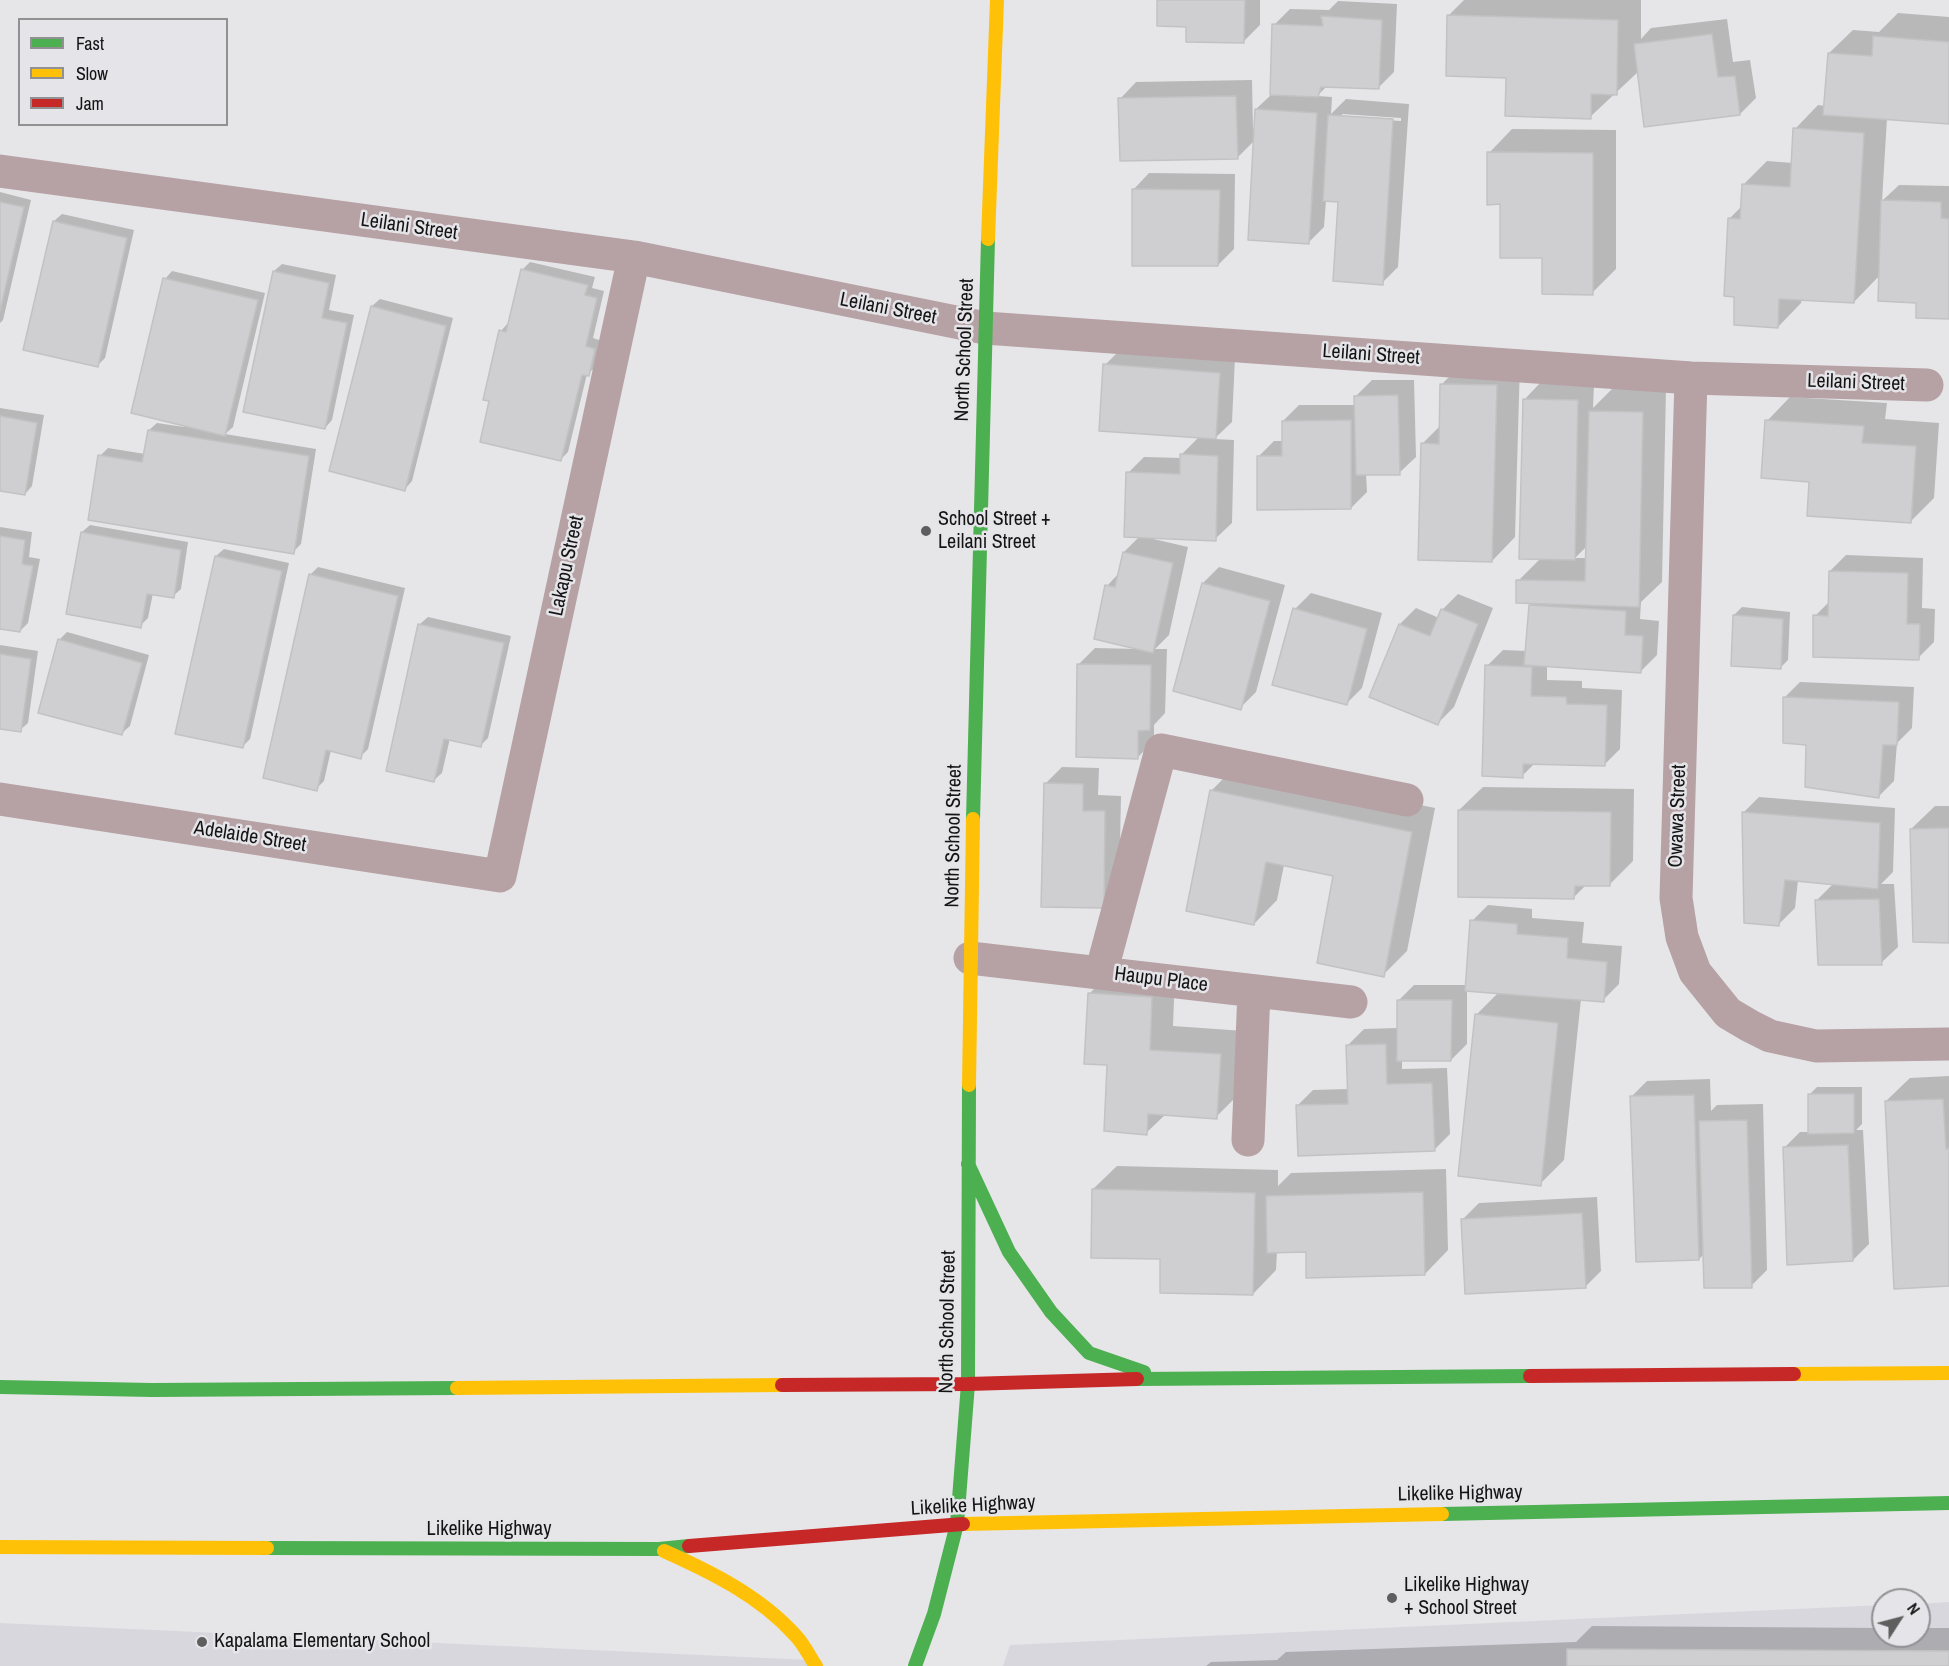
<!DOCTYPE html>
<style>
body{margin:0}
#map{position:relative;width:1949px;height:1666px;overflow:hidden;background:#e6e6e8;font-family:"Archivo Narrow",sans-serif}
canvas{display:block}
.legend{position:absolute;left:18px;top:18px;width:210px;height:108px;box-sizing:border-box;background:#e5e5e9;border:2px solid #919194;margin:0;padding:8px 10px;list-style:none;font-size:18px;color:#141415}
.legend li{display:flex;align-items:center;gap:12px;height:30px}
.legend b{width:30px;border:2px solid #919194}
.north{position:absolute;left:1871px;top:1588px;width:60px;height:60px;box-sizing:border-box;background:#e5e5e9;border:2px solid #919194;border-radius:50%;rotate:54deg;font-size:16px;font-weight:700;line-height:24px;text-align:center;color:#141415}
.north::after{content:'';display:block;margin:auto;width:21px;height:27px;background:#5e5e5f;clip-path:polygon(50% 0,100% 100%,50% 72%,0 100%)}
</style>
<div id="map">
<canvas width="1949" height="1666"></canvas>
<ul class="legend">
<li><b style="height:8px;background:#4caf50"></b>Fast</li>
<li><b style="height:8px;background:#ffc107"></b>Slow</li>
<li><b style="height:8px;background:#c62828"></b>Jam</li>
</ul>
<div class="north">N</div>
</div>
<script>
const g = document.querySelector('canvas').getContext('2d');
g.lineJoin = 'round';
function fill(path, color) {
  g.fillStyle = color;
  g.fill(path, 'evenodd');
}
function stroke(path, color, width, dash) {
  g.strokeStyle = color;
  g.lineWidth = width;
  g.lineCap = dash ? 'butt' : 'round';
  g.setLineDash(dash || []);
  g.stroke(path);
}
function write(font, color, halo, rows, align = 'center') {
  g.font = font + ' "Archivo Narrow",sans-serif';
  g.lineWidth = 5;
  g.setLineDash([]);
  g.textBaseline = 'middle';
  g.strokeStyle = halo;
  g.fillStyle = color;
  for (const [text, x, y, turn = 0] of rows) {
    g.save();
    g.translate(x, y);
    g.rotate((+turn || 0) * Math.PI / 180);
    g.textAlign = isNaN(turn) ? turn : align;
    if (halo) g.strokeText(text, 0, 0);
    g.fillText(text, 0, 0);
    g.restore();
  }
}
fill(new Path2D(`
 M1949,1602V1666H1003L1010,1645L1883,1605V1636H1919V1604Z
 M0,1623L810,1660L808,1666H0Z`), '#d8d7de');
fill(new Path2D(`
 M1159,0H1260V25L1244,41L1188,25Z
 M1464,0H1641V39L1651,28L1727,19L1733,62L1750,60L1756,98L1740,114L1639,71L1590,117L1508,76L1448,16Z
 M1338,1L1397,4L1394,72L1378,88L1328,85L1317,96L1332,97L1331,114L1346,99L1409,104L1398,267L1382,283L1339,200H1326L1324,227L1308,243L1255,140L1237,158L1120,99L1136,82L1252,80L1253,129H1255L1256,109L1271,95L1274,25L1290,9L1329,10ZM1342,114L1401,118V121L1342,117Z
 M1898,13L1949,17V123L1887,118L1882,201L1899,185L1949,186V317L1918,301L1880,275L1854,302L1802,299L1801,303L1778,327L1736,296L1729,219L1742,206L1743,185L1767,161L1793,163L1795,129L1818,105L1825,106L1829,53L1853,30L1879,32Z
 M1512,129L1616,130V269L1592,293L1543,256L1501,203L1489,153Z
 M1149,173L1235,174L1234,249L1218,265L1133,190Z
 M0,192L31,200L3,320L0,323Z
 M62,214L134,230L105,358L97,366L54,221Z
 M530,262L595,277L592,288L604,291L593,338L602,341L596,367L587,374L568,452L561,459L491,400L501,331L508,323L522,270Z
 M282,264L336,275L329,310L354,315L332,420L325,428L274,271Z
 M172,271L265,293L233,427L225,434L316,449L301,544L293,552L100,456L108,448L145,454L149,430L157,423L184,427L165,279Z
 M380,299L453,318L412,481L405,489L372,306Z
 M1121,349L1235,357L1232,422L1214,439L1234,440L1232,523L1215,539L1150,537L1149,538L1188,547L1169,635L1155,649H1167L1165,713L1154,725V741L1138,757L1079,664L1095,648L1137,649L1107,586L1119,573L1124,552L1140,536L1128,473L1144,457L1182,458V454L1200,436L1105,365Z
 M1465,361L1520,362L1515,537L1492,561L1422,444L1440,426L1441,385Z
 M1372,380H1414L1416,457L1399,473L1366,474L1367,492L1351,508L1258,457L1274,441H1283V421L1299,405H1356V396Z
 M1540,383L1594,385L1593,408L1614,387L1666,389L1662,582L1641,602L1640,619L1659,621L1657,655L1641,671L1547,665V680L1582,681V688L1622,690L1620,749L1604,765L1535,763L1522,776L1487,666L1503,650L1527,651L1530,606L1534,602L1518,581L1541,558L1524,400ZM1587,546V558H1575Z
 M1790,397L1887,403L1885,419L1939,423L1934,498L1910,522L1810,480L1767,421Z
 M0,408L44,415L32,486L25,494L0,489Z
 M90,525L188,542L181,589L173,596L153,593L148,618L140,626L82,532Z
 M0,527L32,532L29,557L40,559L28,623L20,631L0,627Z
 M224,549L289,563L250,739L242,747L216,556Z
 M1846,555L1923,558L1922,608L1935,609L1934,642L1918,658L1815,616L1830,601V571Z
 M318,567L405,588L368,749L360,757L331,750L324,781L316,789L310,575Z
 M1219,567L1285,585L1256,692L1240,708L1203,583Z
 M1311,593L1382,613L1362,688L1346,704L1295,609Z
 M1458,594L1493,608L1454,707L1438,723L1400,624L1416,608L1439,618L1442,610Z
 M1742,607L1790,612L1788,660L1780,668L1734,615Z
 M428,617L511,636L488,738L480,746L450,738L442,773L434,780L387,770L420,624Z
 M67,632L149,655L130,726L122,733L59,640Z
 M0,645L38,651L28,723L20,730L0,727Z
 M1800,682L1914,687L1912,728L1897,743L1894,781L1878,797L1807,744L1784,698Z
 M1062,767L1099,768L1098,795L1121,796L1119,891L1103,907L1046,783Z
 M1235,767L1435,808L1407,951L1383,975L1335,875L1284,865L1277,900L1254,924L1211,791Z
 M1483,787L1634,789L1633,861L1609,885H1586L1574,897L1459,810Z
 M1759,797L1895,808L1893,872L1881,884H1894L1898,947L1881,963L1817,900L1834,883L1798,880L1795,908L1779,924L1743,813Z
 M1935,806H1949V942L1911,829Z
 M1488,905L1532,909V918L1584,922L1582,943L1622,946L1619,984L1603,1000L1581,999L1564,1160L1540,1184L1477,1014L1499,992L1467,990V1044L1451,1060L1402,1059V1069L1447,1068L1450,1134L1434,1150L1297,1106L1313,1090L1349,1089L1348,1045L1364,1029L1398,1028V1001L1414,985H1467L1472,921Z
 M1113,970L1175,974L1173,1026L1244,1031L1240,1093L1216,1117L1166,1114L1146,1133L1109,1064L1089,994Z
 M1949,1076V1284L1886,1101L1910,1078Z
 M1710,1079L1711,1111L1717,1105L1763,1104L1767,1270L1751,1286L1705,1253L1699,1259L1631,1097L1647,1081Z
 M1817,1087H1862V1124L1856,1130H1863L1869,1244L1853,1260L1784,1148L1800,1132H1810L1809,1095Z
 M1117,1166L1278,1170V1186L1291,1173L1446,1169L1448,1250L1425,1274L1308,1251H1277L1276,1270L1253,1294L1161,1257L1093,1189Z
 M1597,1197L1601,1271L1585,1287L1463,1219L1479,1203Z
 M1592,1626L1883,1628V1636H1919V1628H1949V1666H1206L1211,1662L1277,1660L1286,1652L1576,1642Z`), '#0003');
const building = new Path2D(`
 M1157,0H1245L1244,43L1186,42V27L1157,26Z
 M1447,15L1618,20L1617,95L1591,94V119L1505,116L1506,78L1446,76Z
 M1321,16L1382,20L1379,89L1321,87L1318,97L1270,95L1272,24L1323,26Z
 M1712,34L1718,77L1735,76L1740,115L1644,127L1634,44Z
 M1873,36L1949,42V124L1823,115L1828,53L1872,56Z
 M1236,96L1238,159L1120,161L1118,98Z
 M1255,109L1317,113L1309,244L1248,240Z
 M1328,115L1393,119L1383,285L1333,281L1338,202L1323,201Z
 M1793,128L1864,133L1854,303L1779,299L1778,328L1734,325V297L1724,296L1728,218L1740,219L1742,184L1790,187Z
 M1487,152L1593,153V295L1542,294V258H1500V204L1487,205Z
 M1132,189L1220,190L1218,266H1132Z
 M1881,200L1941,202V218L1949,219V319L1916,318V303L1878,301Z
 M0,202L24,207L0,311Z
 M53,221L127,238L98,367L23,350Z
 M521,269L588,285L585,295L597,298L586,346L595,349L589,376L582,375L561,461L480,442L489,401L483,400L499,330L506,332Z
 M273,271L329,283L322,318L347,323L325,429L243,412Z
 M163,278L258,300L225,436L131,413Z
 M371,306L446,326L405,491L329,471Z
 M1103,364L1220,373L1216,439L1099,431Z
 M1440,384L1497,385L1492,562L1418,560L1421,443L1439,444Z
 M1398,395L1400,475H1356L1354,396Z
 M1523,399L1578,400L1575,560L1519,559Z
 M1589,411L1643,412L1639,607L1516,603V580L1585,581Z
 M0,416L37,423L25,495L0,491Z
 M1351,420V509L1257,510V456H1282V421Z
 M1765,420L1864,426L1862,443L1916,446L1911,523L1807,516L1809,482L1761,478Z
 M148,430L309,456L294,554L88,520L98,455L142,462Z
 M1180,454L1218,456L1216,541L1124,537L1126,472L1180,474Z
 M81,532L181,550L174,598L147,594L141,628L66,614Z
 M0,536L25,540L22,564L33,566L20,632L0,629Z
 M1123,552L1173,563L1153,653L1094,639L1105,585L1115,587Z
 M215,556L282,571L243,748L175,734Z
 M1829,571L1908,573L1907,624H1920L1919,660L1813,657V615L1828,616Z
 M309,574L398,596L361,759L326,750L317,791L263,778Z
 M1202,583L1270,601L1241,710L1173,691Z
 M1529,605L1626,611L1625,635L1643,636L1641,673L1524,665Z
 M1293,608L1367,629L1347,705L1272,685Z
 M1441,609L1478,624L1438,725L1369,697L1399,624L1430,636Z
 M1733,615L1783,619L1781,669L1731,666Z
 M418,624L504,643L481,747L444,739L434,782L386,771Z
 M58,639L142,663L122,735L38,713Z
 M0,654L31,659L21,732L0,729Z
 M1077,664L1151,665L1150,730L1138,731V759L1076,757Z
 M1485,665L1532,667L1531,696L1566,697L1567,704L1607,705L1605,766L1523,764V778L1482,776Z
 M1783,697L1899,702L1897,745H1883L1879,798L1805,787L1806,745L1783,743Z
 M1044,783L1083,784V811H1105L1104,908L1041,907Z
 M1210,790L1412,832L1384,977L1317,963L1333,876L1266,862L1254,925L1186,911Z
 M1458,810L1611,812L1610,886H1575L1574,899L1458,897Z
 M1742,812L1880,823L1878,889L1785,880L1779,926L1744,923Z
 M1949,828V943L1913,942L1910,829Z
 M1879,899L1882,965H1818L1815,900Z
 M1470,920L1517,924V934L1568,938L1567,958L1607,962L1604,1002L1465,991Z
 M1088,993L1152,997L1150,1050L1221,1054L1217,1119L1148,1114L1147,1135L1104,1131L1107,1065L1084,1064Z
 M1397,1000H1452L1451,1061H1397Z
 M1475,1014L1558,1023L1541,1186L1458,1176Z
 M1386,1044L1387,1084L1432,1083L1435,1151L1298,1156L1296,1105L1348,1104L1346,1045Z
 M1808,1094H1854V1133L1808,1134Z
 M1694,1095L1699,1260L1636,1262L1630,1096Z
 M1943,1099L1946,1149L1949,1148V1286L1894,1289L1885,1101Z
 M1747,1120L1752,1288H1704L1699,1121Z
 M1848,1145L1853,1261L1787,1265L1783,1147Z
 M1092,1189L1255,1193L1253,1295L1160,1293V1259L1091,1258Z
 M1423,1192L1425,1275L1306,1278V1252L1267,1253L1266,1196Z
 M1582,1213L1586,1288L1465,1294L1461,1219Z
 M1567,1649L1949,1651V1666H1567Z`);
fill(building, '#cfced0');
stroke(building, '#c3c2c3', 1.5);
stroke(new Path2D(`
 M0,171L634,257L985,328L1691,378L1927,385
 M1691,378L1676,898L1682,937L1695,972L1728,1013L1750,1026L1770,1036L1816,1046L1949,1044
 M0,799L500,876L634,257
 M970,958L1351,1002
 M1101,973L1161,750L1407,800
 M1248,1140L1254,991`), '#b6a1a5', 33);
stroke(new Path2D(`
 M973,819L988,239
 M968,1164L1009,1252L1051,1312L1089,1353L1144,1372
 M1137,1379L1530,1376
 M0,1387L152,1390L457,1388
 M1442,1514L1949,1503
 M267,1548L659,1549L689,1546
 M915,1666L934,1614L957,1524L968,1384L969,1085`), '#4caf50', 14);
stroke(new Path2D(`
 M988,239L997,0
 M969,1085L973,819
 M1794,1374L1949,1373
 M457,1388L782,1385
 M963,1524L1442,1514
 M0,1547L267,1548
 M664,1551C711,1572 760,1596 795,1635C804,1644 809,1656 816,1666`), '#ffc107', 14);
stroke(new Path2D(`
 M1530,1376L1794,1374
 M782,1385L968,1384L1137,1379
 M689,1546L963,1524`), '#c62828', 14);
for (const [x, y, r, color] of [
 [926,531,6,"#5e5e5f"],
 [1392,1598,6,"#5e5e5f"],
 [202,1642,6,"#5e5e5f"]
]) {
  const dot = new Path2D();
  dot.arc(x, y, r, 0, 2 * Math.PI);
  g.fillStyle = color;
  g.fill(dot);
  stroke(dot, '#e5e5e9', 2);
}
write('20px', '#141415', '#e5e5e9', [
 ["Leilani Street",409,227,8],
 ["Leilani Street",888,309,11],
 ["North School Street",965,350,-88],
 ["Leilani Street",1371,355,4],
 ["Leilani Street",1856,383,2],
 ["Lakapu Street",567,566,-78],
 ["Owawa Street",1678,816,-88],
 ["North School Street",954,836,-89],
 ["Adelaide Street",250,837,9],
 ["Haupu Place",1161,980,7],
 ["North School Street",948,1322,-89],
 ["Likelike Highway",1460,1494,-1],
 ["Likelike Highway",973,1506,-3],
 ["Likelike Highway",489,1530]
]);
write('20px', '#141415', '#e5e5e9', [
 ["School Street +",938,520],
 ["Leilani Street",938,543],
 ["Likelike Highway",1404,1586],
 ["+ School Street",1404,1609],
 ["Kapalama Elementary School",214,1642]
], 'left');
</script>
